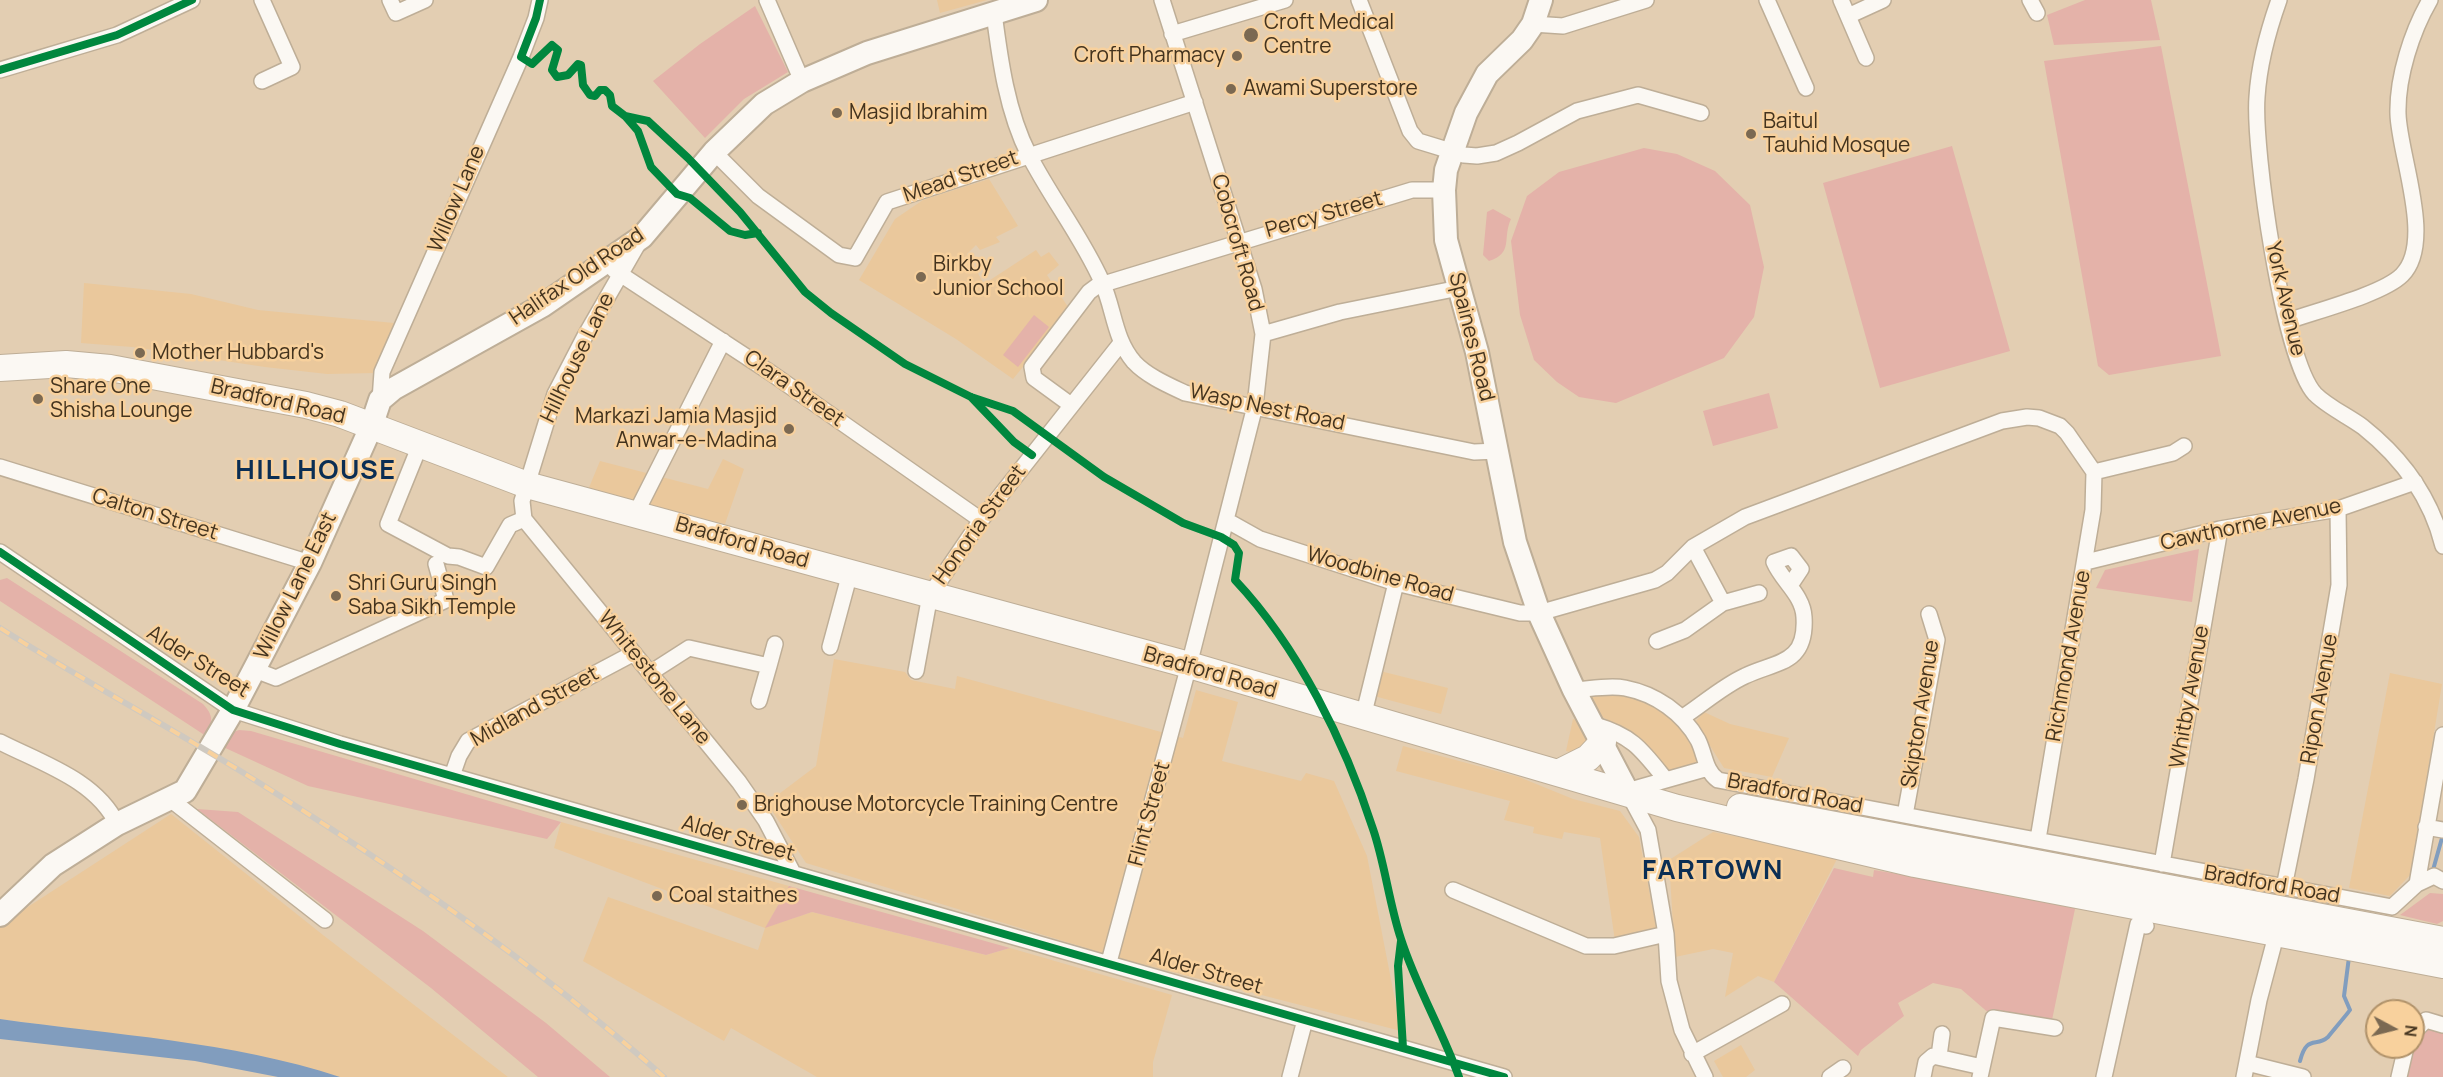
<!DOCTYPE html>
<style>
body{margin:0}
#map{position:relative;width:2443px;height:1077px;overflow:hidden;background:#e3ceb2;font-family:Manrope,sans-serif}
canvas{display:block}
.north{position:absolute;left:2365px;top:999px;width:60px;height:60px;box-sizing:border-box;background:#f8d19d;border:2px solid #b0926a;border-radius:50%;rotate:97deg;font-size:16px;font-weight:700;line-height:24px;text-align:center;color:#43331e}
.north::after{content:'';display:block;margin:auto;width:21px;height:27px;background:#7b6952;clip-path:polygon(50% 0,100% 100%,50% 72%,0 100%)}
</style>
<div id="map">
<canvas width="2443" height="1077"></canvas>
<div class="north">N</div>
</div>
<script>
const g = document.querySelector('canvas').getContext('2d');
g.lineJoin = 'round';
function fill(path, color) {
  g.fillStyle = color;
  g.fill(path, 'evenodd');
}
function stroke(path, color, width, dash) {
  g.strokeStyle = color;
  g.lineWidth = width;
  g.lineCap = dash ? 'butt' : 'round';
  g.setLineDash(dash || []);
  g.stroke(path);
}
function write(font, color, halo, rows, align = 'center') {
  g.font = font + ' Manrope,sans-serif';
  g.lineWidth = 5;
  g.setLineDash([]);
  g.textBaseline = 'middle';
  g.strokeStyle = halo;
  g.fillStyle = color;
  for (const [text, x, y, turn = 0] of rows) {
    g.save();
    g.translate(x, y);
    g.rotate((+turn || 0) * Math.PI / 180);
    g.textAlign = isNaN(turn) ? turn : align;
    if (halo) g.strokeText(text, 0, 0);
    g.fillText(text, 0, 0);
    g.restore();
  }
}
fill(new Path2D(`
 M937,0H987L940,13Z
 M989,179L1018,226L996,237L1000,242L980,250L976,245L967,254L984,284L1036,250L1041,257L1049,252L1059,265L1047,275L1070,310L1013,379L956,339L859,280L895,219L923,200Z
 M84,283L191,294L258,310L394,323L376,373L327,374L265,367L132,347L81,343Z
 M723,459L744,469L725,524L588,490L600,461L708,489Z
 M834,659L905,672L911,680L955,689L957,676L1183,738L1196,690L1238,702L1222,761L1301,781L1306,773L1334,781L1367,856L1401,1031L1126,960L806,863L767,803L816,766Z
 M1380,671L1448,688L1441,714L1374,696Z
 M2390,673L2442,684L2411,874L2390,896L2349,888Z
 M1622,693L1652,702L1680,720L1702,765L1668,775L1626,731L1599,715L1587,694Z
 M1704,712L1730,724L1789,738L1772,777L1724,768L1695,722Z
 M1573,719L1586,722L1598,758L1566,751Z
 M1403,746L1519,777L1573,799L1620,811L1639,837L1657,932L1615,941L1600,838L1564,832L1562,839L1533,833L1534,827L1504,820L1510,801L1396,771Z
 M171,814L323,935L508,1077H340L247,1054L188,1044L0,1019V925Z
 M561,822L789,886L766,927L812,912L986,955L1010,948L1172,995L1153,1062V1077H817L731,1028L724,1041L583,961L608,897L758,950L765,928L554,848Z
 M1713,832L1838,857L1774,982L1758,976L1725,997L1733,953L1713,949L1675,957L1669,860Z
 M1741,1045L1755,1070L1746,1077H1723L1714,1061Z`), '#eac89c');
fill(new Path2D(`
 M2085,0H2151L2160,40L2054,45L2047,15Z
 M755,6L788,72L744,99L705,138L653,81L700,44Z
 M2161,46L2221,356L2109,375L2098,366L2044,61Z
 M1952,146L2010,351L1880,388L1823,183Z
 M1644,148L1677,154L1715,171L1750,205L1764,267L1754,317L1724,358L1616,403L1579,397L1557,382L1534,360L1520,315L1511,241L1527,196L1559,172Z
 M1493,209L1511,219C1502,238 1514,253 1489,261L1483,255L1487,212Z
 M1034,315L1049,327L1018,367L1003,355Z
 M1769,393L1778,428L1713,446L1703,411Z
 M2199,549L2192,602L2096,588L2105,570Z
 M7,578L203,704C214,716 213,722 206,736L0,601V580Z
 M239,730L251,731L561,822L547,839L308,786L221,746L231,733Z
 M197,809L238,812L423,931L546,1023L610,1077H538L431,988Z
 M1834,868L1873,877L1874,870L2076,904L2052,1020L1991,1015L1961,989L1933,983L1898,1003L1904,1016L1861,1050L1858,1056L1774,982Z
 M789,886L1010,948L986,955L812,912L765,928Z
 M2430,893L2443,894V921L2437,924L2400,915Z
 M2426,1020L2443,1025V1077H2399L2413,1047V1033Z`), '#e4b2a9');
fill(new Path2D(`
 M0,1019C113,1035 231,1041 340,1077H278L195,1061L0,1039Z`), '#819dbe');
stroke(new Path2D(`
 M2433,870L2442,838
 M2300,1061C2307,1034 2316,1048 2328,1037C2331,1033 2348,1013 2350,1010L2344,996L2349,957`), '#819dbe', 4);
const street = new Path2D(`
 M262,0L292,67L262,81
 M390,0L396,13L425,0
 M767,0L802,81
 M1359,0L1410,131L1418,141L1464,155L1477,156L1496,153L1518,143L1577,111L1638,95L1701,113
 M1767,0L1806,88
 M1841,0L1866,58
 M2030,0L2037,13
 M2279,0C2268,31 2259,64 2257,97C2253,148 2283,360 2315,394C2328,407 2348,416 2363,427C2402,458 2431,498 2443,546
 M994,13C1000,60 1007,112 1029,155C1051,198 1082,237 1102,282C1114,308 1114,339 1134,362C1147,376 1168,385 1185,393L1474,452L1498,451
 M1848,16L1883,0
 M1533,24L1563,26L1646,0
 M1172,34L1285,0
 M0,70L117,35L192,0
 M714,152L758,196L839,255L855,258L887,202L1195,102
 M639,242L585,336L555,394L522,501L524,519L739,782L766,821L793,873
 M614,270L771,373L981,520
 M2288,321C2316,311 2383,294 2402,275C2435,242 2399,155 2398,114C2397,77 2412,31 2430,0
 M1263,334L1340,312L1459,288
 M380,400L382,372L521,57L536,18L540,0
 M1071,405L1034,378L1032,367L1089,292L1097,286L1412,190H1444
 M420,445L388,524L448,556L459,557L486,567L510,525L524,519
 M0,467L310,563
 M2094,472L2173,453L2184,446
 M636,513L723,341
 M1226,520L1260,539L1396,583L1520,613H1539L1655,580L1667,573L1693,547L1745,517L2002,421L2027,417L2039,418L2060,426L2067,433L2094,472L2093,510L2038,839
 M1693,547L1723,603
 M0,552L233,710L340,744L1504,1077
 M2086,562L2220,529L2338,509L2415,482
 M1657,641L1685,630L1723,603L1759,593
 M830,647L850,573
 M255,670L276,678L446,600L436,564
 M916,671L930,595L981,520L1121,343
 M650,673L689,648L769,666L775,644
 M1574,690C1590,689 1609,685 1625,688C1656,694 1683,713 1698,740C1705,754 1705,771 1718,780L2392,907L2417,884
 M759,701L769,666
 M1363,717L1396,583
 M1683,717C1703,704 1723,686 1745,676C1776,661 1807,665 1804,617C1803,595 1782,581 1774,562L1791,556L1801,569L1791,584
 M1595,725C1633,736 1642,750 1666,780
 M2443,735L2417,884L2434,876L2443,881
 M0,742C41,763 96,780 117,824
 M452,776L459,756L468,741L634,653
 M170,799L325,920
 M1905,815L1937,640L1929,614
 M2426,827L2443,830
 M2162,864L2220,529
 M2284,887L2306,779L2339,585L2338,509
 M1453,890L1586,946H1614L1666,934
 M1109,962L1189,665L1255,406L1263,334L1254,289L1162,0
 M2413,1033L2426,1020L2443,1025
 M1692,1054L1782,1004
 M1939,1056L1942,1034
 M2247,1063L2303,1077
 M1290,1077L1305,1020
 M1705,1077L1682,1030L1669,981L1666,934L1648,830L1627,791L1708,768
 M1830,1077L1843,1068
 M1923,1077L1926,1062L1933,1056L1982,1067
 M1980,1077L1993,1018L2055,1028
 M2104,1077L2138,924L2146,926
 M2244,1077L2259,1000L2278,928
 M2399,1077L2406,1047`);
const secondary = new Path2D(`
 M1541,0L1533,24L1522,40L1487,74L1466,113L1446,170L1444,190L1446,240L1477,352L1515,542L1539,613L1574,690L1627,791
 M0,915L53,865L117,824L185,791L233,710L310,563L371,427L380,400L393,389L542,306L642,237L714,152L764,104L802,81L867,53L1036,0`);
const primary = new Path2D(`
 M0,368L66,364L110,368L306,405L340,414L527,485L1189,665L1677,808L1915,864L2443,965
 M1560,772L1588,758L1603,742
 M1740,807L2443,940`);
stroke(street, '#beae97', 18);
stroke(secondary, '#beae97', 26);
stroke(primary, '#beae97', 28);
stroke(street, '#fbf8f3', 15);
stroke(secondary, '#fbf8f3', 22);
stroke(primary, '#fbf8f3', 26);
const rail = new Path2D(`
 M0,628C79,678 162,723 242,772C389,864 533,961 664,1077`);
stroke(rail, '#cfc9c0', 6);
stroke(rail, '#f8d19d', 4, [11]);
stroke(new Path2D(`
 M540,0L536,18L521,57L532,64L552,45L558,50L552,70L557,77L568,75L578,64L581,65L583,85L590,95L595,96L600,90H605L610,95L612,106L625,116L648,121L688,158L740,212L805,292L831,313L905,364L971,397L1013,411L1104,477L1183,523L1221,537L1234,545L1239,553L1235,580C1298,647 1345,742 1373,829C1385,864 1389,903 1401,939C1416,986 1442,1030 1459,1077
 M0,70L117,35L192,0
 M625,116L638,131L651,167L677,194L690,198L730,231L745,235L758,233
 M971,397L1014,442L1032,455
 M0,552L233,710L340,744L1504,1077
 M1401,941L1398,966L1403,1048`), '#00873e', 8);
for (const [x, y, r, color] of [
 [1251,35,8,"#7b6952"],
 [1237,56,6,"#7b6952"],
 [1231,89,6,"#7b6952"],
 [837,113,6,"#7b6952"],
 [1751,134,6,"#7b6952"],
 [921,277,6,"#7b6952"],
 [140,353,6,"#7b6952"],
 [38,399,6,"#7b6952"],
 [789,429,6,"#7b6952"],
 [336,596,6,"#7b6952"],
 [742,805,6,"#7b6952"],
 [657,896,6,"#7b6952"]
]) {
  const dot = new Path2D();
  dot.arc(x, y, r, 0, 2 * Math.PI);
  g.fillStyle = color;
  g.fill(dot);
  stroke(dot, '#f8d19d', 2);
}
write('21px', '#43331e', '#f8d19d', [
 ["Croft Medical",1264,23],
 ["Centre",1264,47],
 ["Croft Pharmacy",1225,56,"right"],
 ["Awami Superstore",1243,89],
 ["Masjid Ibrahim",849,113],
 ["Baitul",1763,122],
 ["Tauhid Mosque",1763,146],
 ["Birkby",933,265],
 ["Junior School",933,289],
 ["Mother Hubbard's",152,353],
 ["Share One",50,387],
 ["Shisha Lounge",50,411],
 ["Markazi Jamia Masjid",777,417,"right"],
 ["Anwar-e-Madina",777,441,"right"],
 ["Shri Guru Singh",348,584],
 ["Saba Sikh Temple",348,608],
 ["Brighouse Motorcycle Training Centre",754,805],
 ["Coal staithes",669,896]
], 'left');
write('21px', '#43331e', '#f8d19d', [
 ["Mead Street",961,177,-19],
 ["Willow Lane",457,199,-67],
 ["Percy Street",1324,215,-16],
 ["Cobcroft Road",1237,243,74],
 ["Halifax Old Road",577,277,-34],
 ["York Avenue",2285,299,77],
 ["Spaines Road",1471,337,76],
 ["Hillhouse Lane",578,358,-64],
 ["Clara Street",794,389,35],
 ["Bradford Road",278,402,13],
 ["Wasp Nest Road",1267,408,12],
 ["Calton Street",155,515,17],
 ["Honoria Street",980,525,-54],
 ["Cawthorne Avenue",2251,525,-12],
 ["Bradford Road",742,543,16],
 ["Woodbine Road",1380,575,16],
 ["Willow Lane East",296,586,-64],
 ["Richmond Avenue",2069,656,-80],
 ["Alder Street",198,662,32],
 ["Bradford Road",1210,673,16],
 ["Whitestone Lane",654,678,51],
 ["Whitby Avenue",2190,697,-80],
 ["Ripon Avenue",2320,699,-80],
 ["Midland Street",535,707,-29],
 ["Skipton Avenue",1921,714,-81],
 ["Bradford Road",1795,794,11],
 ["Flint Street",1150,814,-75],
 ["Alder Street",738,839,16],
 ["Bradford Road",2272,885,10],
 ["Alder Street",1206,972,16]
]);
g.letterSpacing = '1.5px';
write('bold 27px', '#0b2e54', '#f8d19d', [
 ["HILLHOUSE",316,471],
 ["FARTOWN",1713,871]
]);
g.letterSpacing = '0px';
</script>
